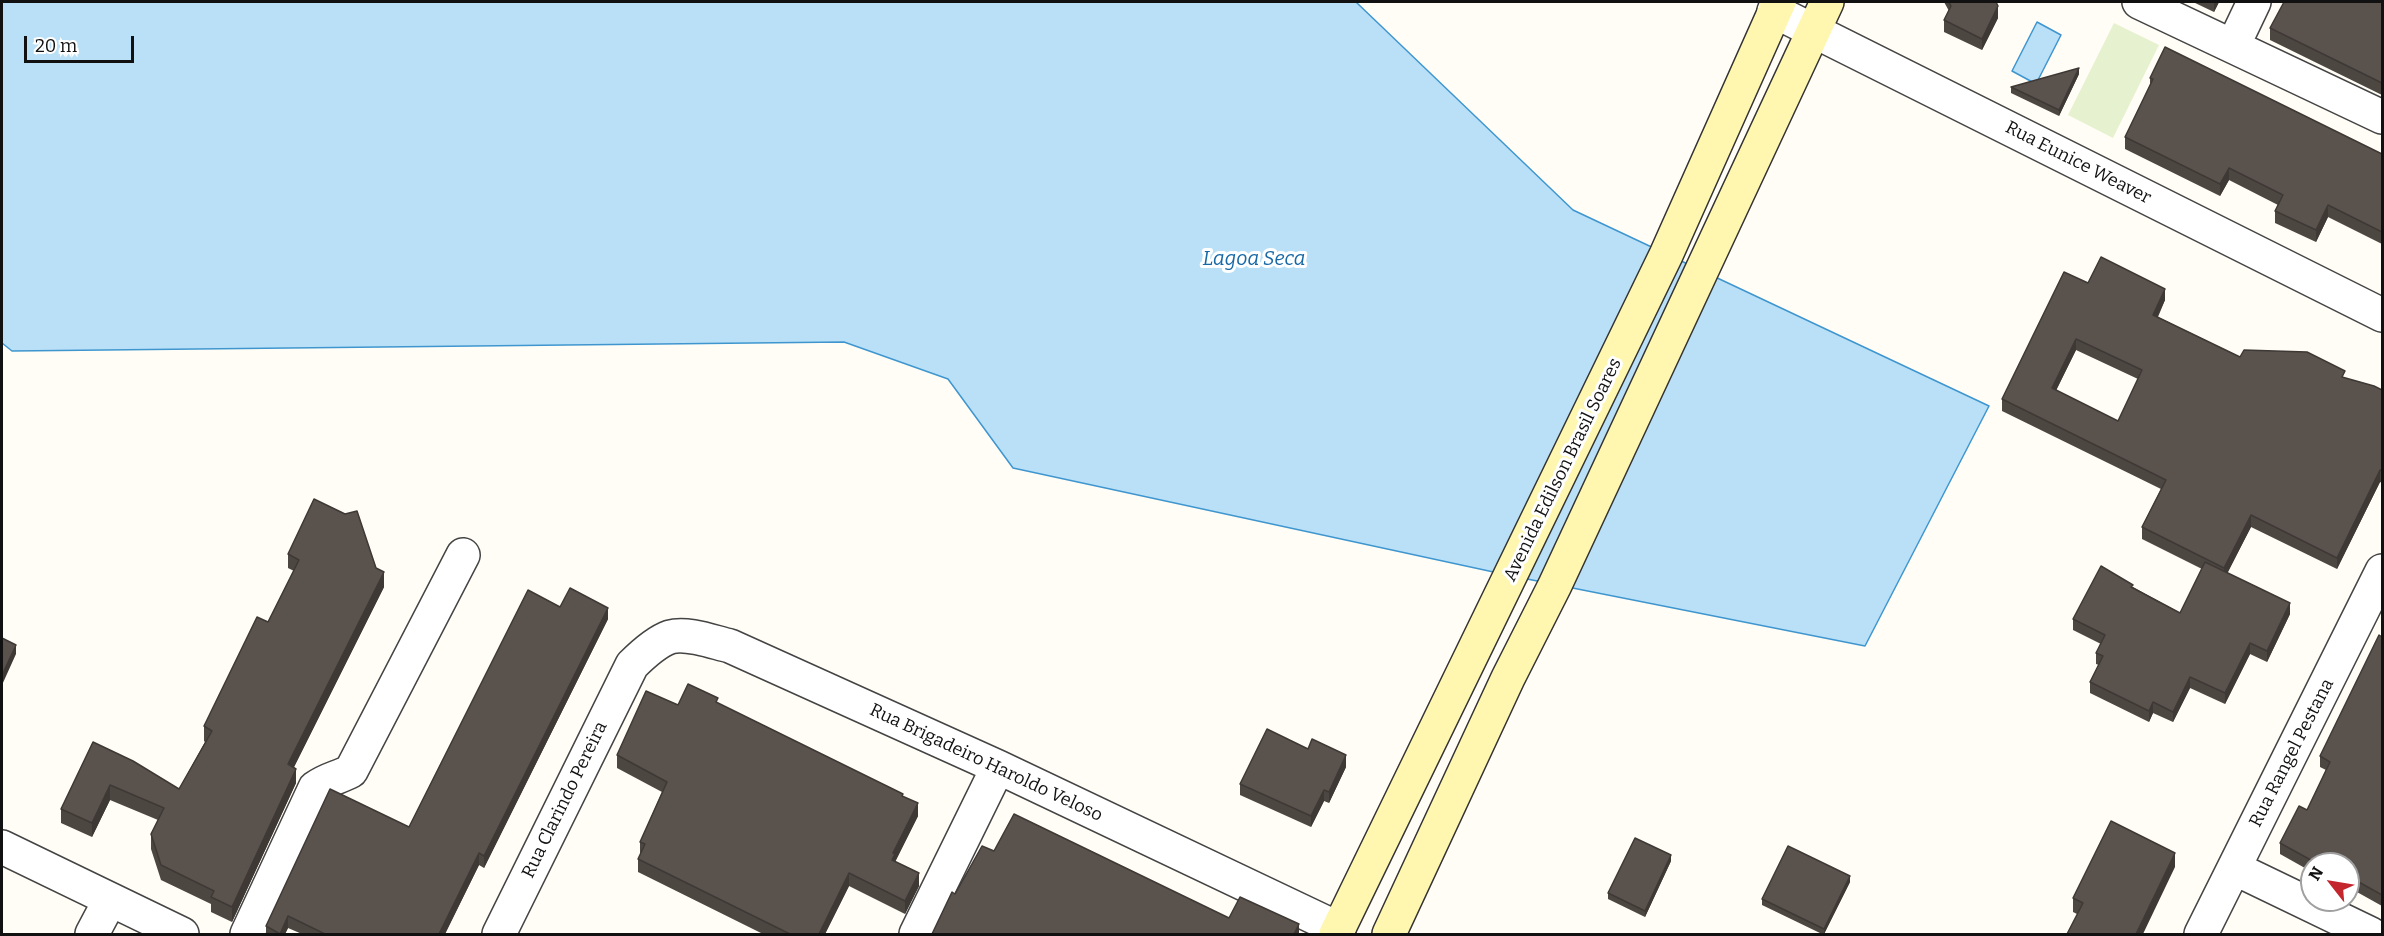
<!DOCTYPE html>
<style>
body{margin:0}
#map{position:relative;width:2384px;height:936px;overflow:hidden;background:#fffdf5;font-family:Bitter,serif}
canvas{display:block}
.frame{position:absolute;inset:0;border:3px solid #111;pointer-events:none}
.north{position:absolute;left:2300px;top:852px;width:60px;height:60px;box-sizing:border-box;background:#fff;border:2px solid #a0a0a0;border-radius:50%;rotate:301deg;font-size:16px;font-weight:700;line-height:24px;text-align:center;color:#111}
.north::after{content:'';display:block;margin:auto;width:21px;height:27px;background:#c4262e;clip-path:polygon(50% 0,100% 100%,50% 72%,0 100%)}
.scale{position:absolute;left:24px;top:36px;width:110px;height:27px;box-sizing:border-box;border:3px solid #111;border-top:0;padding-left:8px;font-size:18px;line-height:21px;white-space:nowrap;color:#111;-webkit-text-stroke:4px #fff;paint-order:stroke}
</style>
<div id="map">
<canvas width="2384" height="936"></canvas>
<div class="frame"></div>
<div class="north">N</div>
<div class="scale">20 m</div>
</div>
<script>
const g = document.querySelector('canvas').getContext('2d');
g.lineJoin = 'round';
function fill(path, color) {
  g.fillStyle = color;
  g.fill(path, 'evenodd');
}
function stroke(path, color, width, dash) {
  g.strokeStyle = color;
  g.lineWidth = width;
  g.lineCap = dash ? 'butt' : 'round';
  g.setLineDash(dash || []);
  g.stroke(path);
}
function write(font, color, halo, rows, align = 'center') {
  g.font = font + ' Bitter,serif';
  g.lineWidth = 6;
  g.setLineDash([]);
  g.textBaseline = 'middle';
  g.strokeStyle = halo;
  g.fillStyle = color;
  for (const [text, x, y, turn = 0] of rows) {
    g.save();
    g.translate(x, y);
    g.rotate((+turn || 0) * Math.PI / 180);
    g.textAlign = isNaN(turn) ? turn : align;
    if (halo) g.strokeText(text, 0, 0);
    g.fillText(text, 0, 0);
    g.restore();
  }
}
fill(new Path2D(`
 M2114,23L2159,45L2113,138L2068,115Z`), '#e6f2cf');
const water = new Path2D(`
 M2,2H1356L1573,210L1989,406L1865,646L1512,576L1013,468L948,379L844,342L12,351L2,343Z
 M2037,22L2061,35L2036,84L2012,71Z`);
fill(water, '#b9e0f7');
stroke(water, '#3f96cf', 1.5);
const minor = new Path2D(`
 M2139,2L2382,117
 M1774,11L2382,315
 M2233,46L2254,2
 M2,847L182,934
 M2234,868L2371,934
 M92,934L110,900
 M247,934L315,788C327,779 338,778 351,771L463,555
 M499,934L632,665C642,655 656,642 670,637C687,632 713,642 730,646L998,767L1339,929
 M916,934L998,767
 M2201,934L2382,571`);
const secondary = new Path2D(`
 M1336,934L1666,255L1779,2
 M1389,934L1508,678L1555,585L1827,2`);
stroke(minor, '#444', 36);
stroke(secondary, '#333', 36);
stroke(minor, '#fff', 33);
stroke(secondary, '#fff6b0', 33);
fill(new Path2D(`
 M1944,2H1996L1998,18L1982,50L1944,32V20L1949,11Z
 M2193,2H2219L2214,12Z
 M2382,2V95L2270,40V28Z
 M2079,74L2059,116L2011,93V87Z
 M2150,78L2382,154V244L2328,217L2316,242L2275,223V211L2278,205L2229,180L2220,196L2125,149V137L2150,85Z
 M2088,283L2165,300L2158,317L2240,357L2345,378L2382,390V483L2380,482L2337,569L2251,527L2227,573L2290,614L2267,662L2250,654L2225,704L2190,688L2173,722L2153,713L2149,722L2090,693V682L2099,665L2096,664V653L2101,644L2073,630V619L2133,587L2180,613L2202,569L2142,539V527L2161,489L2002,411V399ZM2076,350L2138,379L2118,421L2056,390Z
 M288,554L376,568L384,587L294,767L296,783L232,922L211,912V904L161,880L151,849V834L158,820L110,800L92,837L61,823V809L93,742L179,789L205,742L204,741V726L268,622L294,571L288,568Z
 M560,607L608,619L484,868L479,865L445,934H302L288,928L285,934H266V926L409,827Z
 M2382,637V906L2348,887V864H2312V872L2280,854V843L2307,810L2326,770L2320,767V756Z
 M718,703L903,796L918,816L895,862L919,886L905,914L849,886L825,934H763L638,872V859L640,855V842L662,792L617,768V755L678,705Z
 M1346,767L1329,803L1324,801L1311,827L1240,795V784Z
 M1671,861L1645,917L1608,899V893Z
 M2175,867L2077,914L2073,912V898Z
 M1850,882L1824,934H1822L1762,905V899Z`), '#4d4742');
fill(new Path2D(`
 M2214,2H2219L2214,12Z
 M1998,6V18L1982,50V39Z
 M2079,68V74L2059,116V110Z
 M2229,168V180L2220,196V184Z
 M2328,205V217L2316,242V230Z
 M2165,289V300L2153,326V315Z
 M2076,339V350L2052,399V388Z
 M2380,470V482L2337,569V558Z
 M2251,515V527L2224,580V568Z
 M384,572V587L288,779V764Z
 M2290,603V614L2267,662V651Z
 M608,608V619L484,868V856Z
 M2250,643V654L2225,704V693Z
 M16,645V654L2,685V675Z
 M2190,677V688L2173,722V712Z
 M2153,702V713L2149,722V711Z
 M1346,755V767L1329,803V792Z
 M296,769V783L232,922V907Z
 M110,785V800L92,837V823Z
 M1324,790V801L1311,827V816Z
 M918,803V816L895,862L892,860L893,853Z
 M479,853V865L445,934H439Z
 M2175,853V867L2143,934H2136Z
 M1671,855V861L1645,917V911Z
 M849,873V886L825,934H819Z
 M919,873V886L905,914V901Z
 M1850,876V882L1824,934V929Z
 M288,916V928L285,934H280Z
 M1299,924V934H1294Z`), '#3f3936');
const building = new Path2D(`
 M1949,2H1996L1998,6L1982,39L1944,20L1951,6Z
 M2284,2H2382V83L2270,28Z
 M2165,47L2382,154V232L2328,205L2316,230L2275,211L2283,195L2229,168L2220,184L2125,137L2153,79L2150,78Z
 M2079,68L2059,110L2011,87Z
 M2101,257L2165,289L2153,315L2240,357L2244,350L2307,352L2345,371L2342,377L2374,386L2382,390V471L2380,470L2337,558L2251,515L2224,568L2142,527L2166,480L2002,399L2064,272L2088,283ZM2076,339L2142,370L2118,421L2052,388Z
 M314,499L345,514L357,511L376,568L384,572L288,764L296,769L232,907L211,897L214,891L161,865L151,834L164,808L110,785L92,823L61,809L93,742L133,761L179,789L212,731L204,726L257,617L268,622L299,560L288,554Z
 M2205,562L2290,603L2267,651L2250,643L2225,693L2190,677L2173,712L2153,702L2149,711L2090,682L2103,656L2096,653L2105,635L2073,619L2101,566L2133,585L2131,587L2180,613Z
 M570,588L608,608L484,856L479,853L439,934H325L288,916L280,934L266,926L330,789L409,827L528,590L560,607Z
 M2379,635L2382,637V895L2348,876V864H2318L2280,843L2299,806L2307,810L2330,762L2320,756Z
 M2,638L16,645L2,675Z
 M688,684L718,698L716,702L903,794L902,796L918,803L893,853L895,854L892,860L919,873L905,901L849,873L819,934H790L638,859L645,844L640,842L667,782L617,755L646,691L678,705Z
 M1267,729L1308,749L1312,739L1346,755L1329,792L1324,790L1311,816L1240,784Z
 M1014,814L1229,918L1240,897L1299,924L1294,934H932L952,892L955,894L982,846L994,851Z
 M2111,821L2175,853L2136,934H2067L2083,903L2073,898Z
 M1635,838L1671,855L1645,911L1608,893Z
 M1788,846L1850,876L1824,929L1762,899Z`);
fill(building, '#5a524d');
stroke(building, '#3f3936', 1.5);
write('18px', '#111', '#fff', [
 ["Rua Eunice Weaver",2078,163,27],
 ["Avenida Edilson Brasil Soares",1563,470,-64],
 ["Rua Rangel Pestana",2292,753,-63],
 ["Rua Brigadeiro Haroldo Veloso",986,763,25],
 ["Rua Clarindo Pereira",565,800,-64]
]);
write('italic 20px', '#1768a6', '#fff', [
 ["Lagoa Seca",1254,259]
]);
</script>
